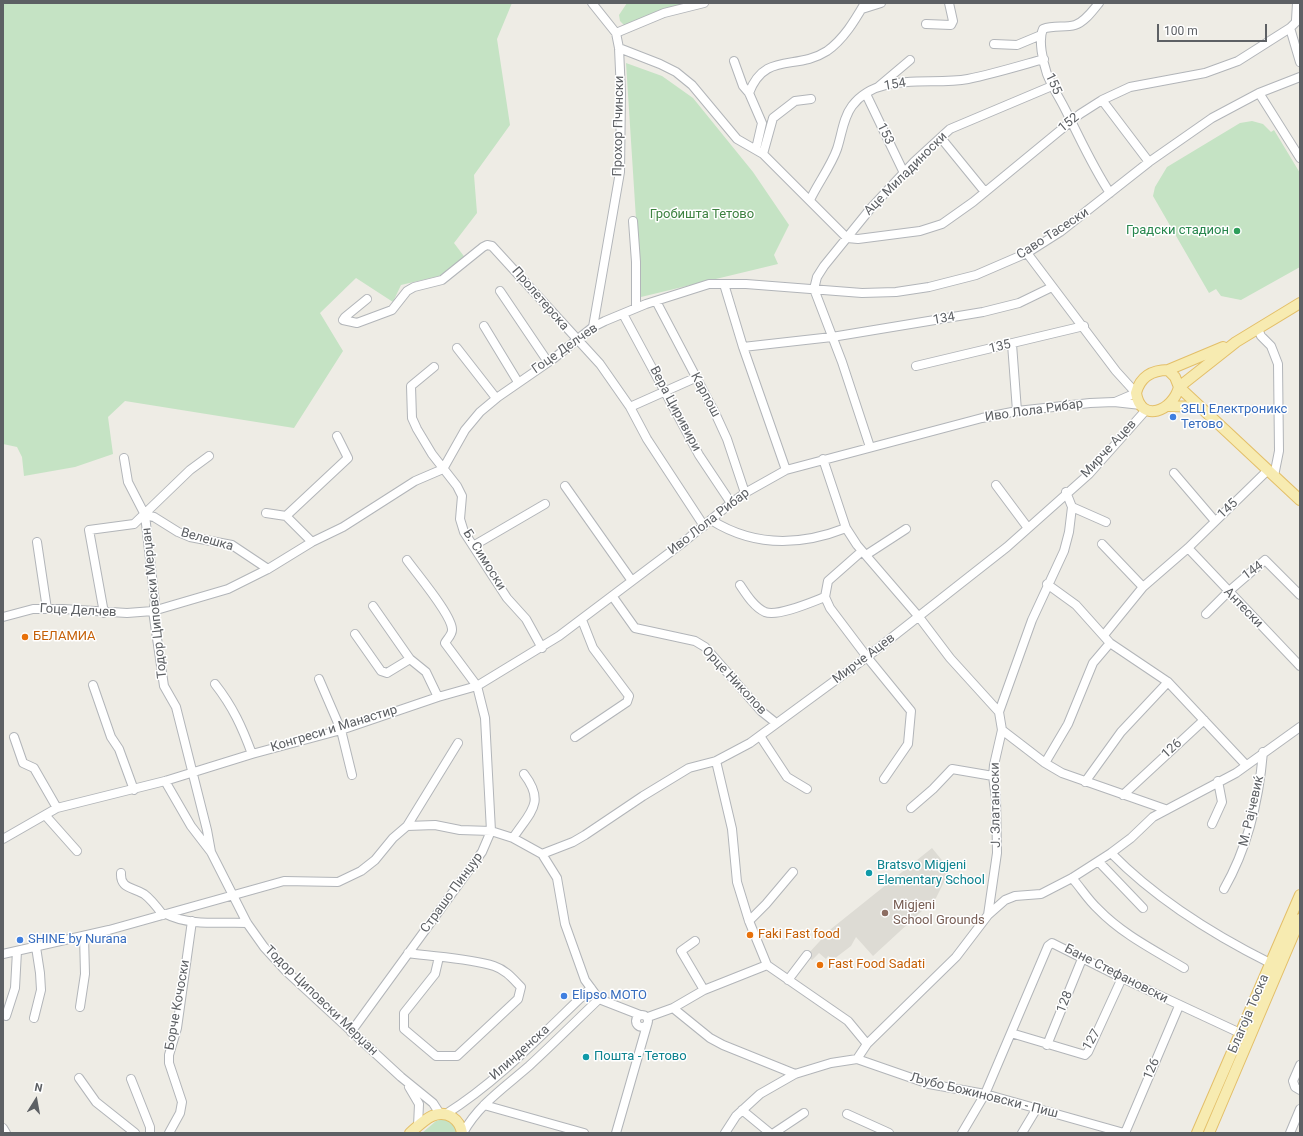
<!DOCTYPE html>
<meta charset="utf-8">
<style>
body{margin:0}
#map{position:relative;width:1303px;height:1136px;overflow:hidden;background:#eeece5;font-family:Roboto,sans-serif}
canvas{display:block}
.frame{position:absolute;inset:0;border:4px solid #5d6064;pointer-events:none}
.north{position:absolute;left:16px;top:1080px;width:40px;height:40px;-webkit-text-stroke:3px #fff;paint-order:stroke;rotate:11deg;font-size:11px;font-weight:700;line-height:16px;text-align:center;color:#5d6064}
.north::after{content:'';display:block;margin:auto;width:14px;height:18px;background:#5d6064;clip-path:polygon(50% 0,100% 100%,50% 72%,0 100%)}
.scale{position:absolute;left:1157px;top:24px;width:110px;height:18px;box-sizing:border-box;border:2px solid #5d6064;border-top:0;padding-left:5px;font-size:12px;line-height:14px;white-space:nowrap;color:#5d6064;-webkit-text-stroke:3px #fff;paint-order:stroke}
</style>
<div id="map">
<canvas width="1303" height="1136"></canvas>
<div class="frame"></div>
<div class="north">N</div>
<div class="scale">100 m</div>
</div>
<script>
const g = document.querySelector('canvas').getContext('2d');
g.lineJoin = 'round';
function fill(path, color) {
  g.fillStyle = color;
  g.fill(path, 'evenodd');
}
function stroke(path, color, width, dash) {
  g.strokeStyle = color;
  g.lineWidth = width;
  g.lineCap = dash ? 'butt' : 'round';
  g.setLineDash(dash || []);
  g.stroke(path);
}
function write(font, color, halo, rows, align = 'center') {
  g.font = font + ' Roboto,sans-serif';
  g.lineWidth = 3;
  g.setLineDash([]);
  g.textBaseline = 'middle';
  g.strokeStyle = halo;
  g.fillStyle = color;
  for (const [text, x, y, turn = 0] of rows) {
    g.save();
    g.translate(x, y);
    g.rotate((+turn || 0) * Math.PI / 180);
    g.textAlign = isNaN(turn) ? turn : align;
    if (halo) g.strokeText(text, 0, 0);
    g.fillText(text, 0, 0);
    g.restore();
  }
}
fill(new Path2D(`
 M932,848L950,870L936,898L873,956L856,937L851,946L834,959L828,956L826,959L819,953L812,960L807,955L831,929Z`), '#dddbd4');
fill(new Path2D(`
 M3,3H512L497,39L510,125L474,175L477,213L454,243L466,259L439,276L401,285L393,302L356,278L320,313L343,351L294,428L125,401L108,417L113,454L75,467L24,476L22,457L17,447L3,444Z
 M627,3H704L627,28L620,21L619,15Z
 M626,63L662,76L693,98L753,172L789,225L774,255L778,264L641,297Z
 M1252,121L1263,124L1271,132L1274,130L1300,173V267L1241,300L1221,296L1216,289L1209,293L1153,196L1155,187L1167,167L1240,123Z
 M443,1119C452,1121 455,1124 457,1133H422L436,1121Z`), '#c5e3c4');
const minor = new Path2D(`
 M592,3L616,33L619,48L621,93L620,172L593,327
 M1099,3C1093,10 1085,22 1075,25C1065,28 1054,25 1043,29C1038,40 1043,62 1047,74C1052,87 1059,97 1065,109C1080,138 1092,166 1110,193
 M862,9L881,3
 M1296,20L1297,3
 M926,24L951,25L953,21L949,3
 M1290,28L1300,62
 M616,33L664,13L704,3
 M994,44L1017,45L1041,35
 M619,48L660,64L676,72L692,85L737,139L763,154L847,238L858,239L920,231L942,224L973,202L1080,114L1102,100L1130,87L1205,73L1238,61L1290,28L1300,18
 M734,61L743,86L749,93L762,123L756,149
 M878,87L910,60
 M749,93C765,51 796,71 827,51C844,39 855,20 865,3
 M1259,93L1300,158
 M866,94L904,173
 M1102,100L1149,162
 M941,138L985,192
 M763,154L773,118L795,101L811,99
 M810,200C818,183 831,166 837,149C842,134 843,118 852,106C878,71 931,86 968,79C993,74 1019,66 1044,59
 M633,221L636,262V308
 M1027,253L1116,371L1136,393L1115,402
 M724,284L743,347L786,470
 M814,289L817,277L824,266L871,208L914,162L950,129L1052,86
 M814,289L842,362L870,447
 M500,291L548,362
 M367,299L345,317L343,320L357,323L392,310L407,291L414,287L442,280L483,247L487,245L492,246L600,364L630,407L647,439L704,526
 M656,301L716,415L727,439L745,493
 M623,314L699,455L731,503
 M484,326L518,382
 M1258,329L1261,336L1271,346L1278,364L1279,451L1274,476
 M1012,344L1017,411
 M743,347L832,337L983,312L1019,303L1052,287
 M457,348L496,398
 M916,366L1084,326
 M434,367L411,386L412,418L417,429L432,454L457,486L462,496L460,519L464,532L507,598L526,619L542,648
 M630,407L695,378
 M124,458L128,482L145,515L155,603L153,611L164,686L176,707L207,830L211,852
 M823,459L846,528L857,545L919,617L950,658L999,712
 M1174,473L1215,521
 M996,485L1028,528
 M565,486L632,581
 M1072,507L1106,522
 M266,513L286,516L312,542
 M145,515L154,517L178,532L190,537L232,545L268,569
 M286,516L348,458L337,436
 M711,520C754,547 800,546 846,528
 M37,542L47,609
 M1102,544L1143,587
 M473,546L545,504
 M1188,548L1300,666
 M862,551L828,581L825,597L830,608L867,657L911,711L908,744L884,779
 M866,555L906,529
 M1047,584L1076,605L1110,643L1168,682L1246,765
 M740,585C746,594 754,607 765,612C778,617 812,602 825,597
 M613,597L635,628L695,641L705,647L761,711L776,723
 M373,606L410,659L426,672L438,697
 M104,613L89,530L134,524L190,470L209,456
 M1206,614L1228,592L1265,560L1300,595
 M3,617L33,609H63L127,613L153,611L228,589L268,569L312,542L343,527L415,481L443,469L465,430L480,412L498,397L553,359L593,327L605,321L646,304L709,284H746L862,293L896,292L929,287L976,275L1027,253L1060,232L1149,162L1212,118L1259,93L1300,77
 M355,634L381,671L387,673L410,659
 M1104,635L1143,587L1188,548L1268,470
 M319,679L341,730L352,775
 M215,684C233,707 242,727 252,754
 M93,685L111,737L119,749L134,790
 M1002,730L1045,763L1062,773L1165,809
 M760,736L787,777L807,789
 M14,737L23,763L34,768L57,808
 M575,737L627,702L629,696L593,648L582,620
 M716,761L732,829L737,882L749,921L767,965L848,1021L867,1044
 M1045,763L1068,724L1093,663L1110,643
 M165,781L191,826L211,852L247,923L264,947L286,971L401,1077L433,1103L440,1114
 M1085,782L1121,732L1168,682
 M1123,795L1204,720
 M911,808L933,789L952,769L993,776
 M45,815L77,851
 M1212,824L1222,802L1218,781
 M407,826L458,743
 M513,838C530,812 546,803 524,774
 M3,839L57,808L165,781L252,754L341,730L438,697L477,686L559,636L685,541L731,503L745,493L786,470L982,418L1017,411L1090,403L1114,402L1141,405
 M1111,853C1157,900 1212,934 1270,963
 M542,854L573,842L585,835L643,796L689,768L716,761L750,743L867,657L1007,547L1089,474L1146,410
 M1099,862L1143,908
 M121,873C120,889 133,887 144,894C151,899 157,907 163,915
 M1072,878C1081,888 1088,900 1098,909C1122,934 1154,950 1184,968
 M1224,889C1248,847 1259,800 1263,752
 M166,914C189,926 221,922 247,923
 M988,915L997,853L996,799L993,776L994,765L1002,730L999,712L1032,620L1064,551L1069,532L1072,507L1066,492
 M749,921L766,904L793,872
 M695,941L681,951L704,990
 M408,953C435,957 469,958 494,966C506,970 513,979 521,987L518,999L457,1056H436L404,1029V1013L435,974L439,957
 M3,954L109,930L284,881L338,882L361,871L375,860L393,838L407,826L435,825L460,830L491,831L513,838L542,854L557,878L565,924L585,980L599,999L640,1015
 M788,980L807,955
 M80,1007L85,974L84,936
 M673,1008L710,1038L723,1045L795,1074
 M636 1021a6 6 0 1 1 12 0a6 6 0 1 1-12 0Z
 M6,1016L15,988L17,951
 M648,1017L673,1008L704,990L767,965
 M34,1018L41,990L40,973L36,947
 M351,1032L482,852L491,831L485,718L477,686L445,643C447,639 452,635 452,630C453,616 416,573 407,560
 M1011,1033L1085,1055L1088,1052L1122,978
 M1047,1045L1082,959
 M857,1059L867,1044L956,957L988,915L1005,900L1015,896L1041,894L1072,878L1111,853L1131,838L1153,817L1236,773L1300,727
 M1300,1065L1293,1081L1295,1087L1300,1090
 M79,1078L96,1102L135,1133
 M131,1079L150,1127V1133
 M409,1087L419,1104L418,1126
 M484,1105L584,1133
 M742,1110L770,1133
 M446,1114C500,1080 545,1031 591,988
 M847,1114L889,1133
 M3,1128L6,1133
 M169,1133L180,1113L182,1102L169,1063V1055L177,1028L192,921
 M463,1133C478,1105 505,1087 529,1066C553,1044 576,1021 599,999
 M616,1133L647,1025
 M725,1133L736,1116L760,1094L795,1074L831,1063L857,1059L929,1084L985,1094L1124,1133
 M774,1133L804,1113
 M962,1133L985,1094L1048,946L1052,943L1122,978L1240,1033
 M1022,1133L1037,1108
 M1125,1133L1179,1006
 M1290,1133L1300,1109`);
const major = new Path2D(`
 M1300,303L1236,342L1179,387C1173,411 1141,424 1136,393C1140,377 1152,370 1168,370L1175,377L1179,387L1300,500
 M1168,370L1223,347
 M1169,406L1200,407
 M410,1133C422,1123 435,1107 452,1117C458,1121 461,1126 462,1133
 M1197,1133L1300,895
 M1209,1133L1300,919`);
stroke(minor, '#b2b5b9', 10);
stroke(major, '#e3bf69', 12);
stroke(minor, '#fff', 8);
stroke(major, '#f7ebb1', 10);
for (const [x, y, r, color] of [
 [1237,231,4,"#2e9e5b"],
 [1173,417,4,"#3f7fe0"],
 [25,637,4,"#e8710a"],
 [869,873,4,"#0f9aa8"],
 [885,913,4,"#8d6e63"],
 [750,935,4,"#e8710a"],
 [20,940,4,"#3f7fe0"],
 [820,965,4,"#e8710a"],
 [564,996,4,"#3f7fe0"],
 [586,1057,4,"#0f9aa8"]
]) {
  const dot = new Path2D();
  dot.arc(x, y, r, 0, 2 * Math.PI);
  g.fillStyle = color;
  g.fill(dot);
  stroke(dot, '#fff', 1.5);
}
write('13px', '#5d6064', '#fff', [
 ["155",1053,84,65],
 ["154",895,85,-10],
 ["152",1069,123,-39],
 ["Прохор Пчински",619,126,-89],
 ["153",885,134,64],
 ["Аце Миладиноски",906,174,-45],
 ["Саво Тасески",1053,234,-33],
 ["Пролетерска",540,299,49],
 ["134",944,319,-10],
 ["135",1000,347,-13],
 ["Гоце Делчев",565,349,-35],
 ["Карпош",705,395,62],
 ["Вера Циривири",675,409,62],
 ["Иво Лола Рибар",1034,411,-8],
 ["Мирче Ацев",1109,449,-47],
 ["145",1228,509,-44],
 ["Иво Лола Рибар",709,522,-38],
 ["Велешка",207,540,16],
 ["Б. Симоски",484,560,58],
 ["144",1253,571,-36],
 ["Тодор Циповски Мерџан",155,603,-96],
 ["Антески",1243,608,46],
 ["Гоце Делчев",78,611,3],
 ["Мирче Ацев",864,659,-37],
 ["Орце Николов",734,681,47],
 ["Конгреси и Манастир",334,729,-17],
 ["126",1172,749,-43],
 ["Ј. Златаноски",996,805,-91],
 ["М. Рајчевиќ",1252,811,-77],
 ["Страшо Пинџур",452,893,-54],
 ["Бане Стефановски",1116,974,27],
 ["Тодор Циповски Мерџан",321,1001,44],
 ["128",1065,1002,-68],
 ["Борче Кочоски",178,1005,-80],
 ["Благоја Тоска",1249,1014,-67],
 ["127",1092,1040,-60],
 ["Илинденска",520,1053,-42],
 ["126",1152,1069,-67],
 ["Љубо Божиновски - Пиш",984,1096,14]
]);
write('13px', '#3e8241', '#fff', [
 ["Гробишта Тетово",702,215]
]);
write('13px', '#27864d', '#fff', [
 ["Градски стадион",1229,231]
], 'right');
write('13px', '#366cbe', '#fff', [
 ["ЗЕЦ Електроникс",1181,410],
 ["Тетово",1181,425],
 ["SHINE by Nurana",28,940],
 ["Elipso MOTO",572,996]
], 'left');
write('13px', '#c56008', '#fff', [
 ["БЕЛАМИА",33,637],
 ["Faki Fast food",758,935],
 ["Fast Food Sadati",828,965]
], 'left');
write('13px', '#0d838f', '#fff', [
 ["Bratsvo Migjeni",877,866],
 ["Elementary School",877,881],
 ["Пошта - Тетово",594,1057]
], 'left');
write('13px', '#785e54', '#fff', [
 ["Migjeni",893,906],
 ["School Grounds",893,921]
], 'left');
</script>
